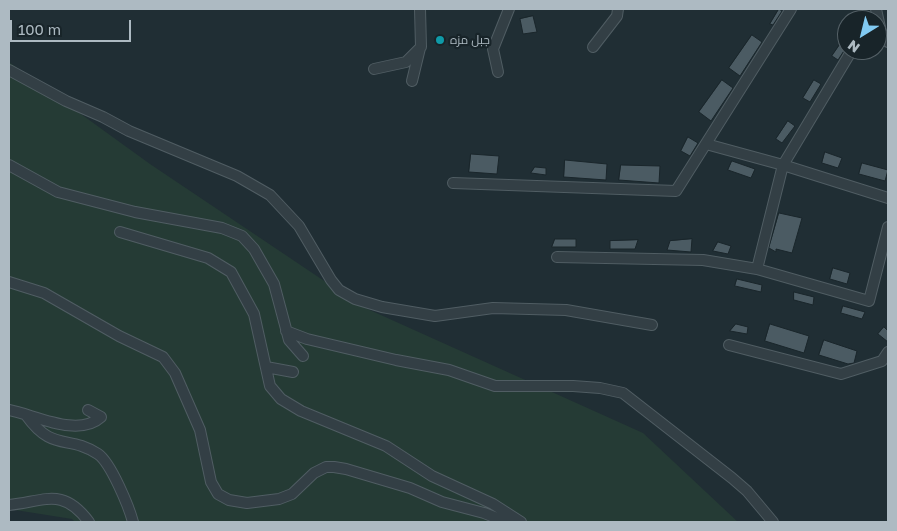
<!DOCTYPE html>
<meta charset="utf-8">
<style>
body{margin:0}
#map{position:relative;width:897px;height:531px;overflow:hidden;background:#202e34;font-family:"Golos Text",sans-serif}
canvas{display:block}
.frame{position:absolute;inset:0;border:10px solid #adbac2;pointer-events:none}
.north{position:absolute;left:837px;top:10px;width:50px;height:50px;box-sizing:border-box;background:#182429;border:1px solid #546066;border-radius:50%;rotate:216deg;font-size:14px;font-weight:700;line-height:20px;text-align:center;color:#adbac2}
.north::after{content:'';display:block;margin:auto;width:18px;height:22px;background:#81caf2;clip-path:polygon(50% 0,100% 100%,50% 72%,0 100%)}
.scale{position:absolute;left:10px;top:20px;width:121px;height:22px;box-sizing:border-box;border:2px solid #adbac2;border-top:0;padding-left:6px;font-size:15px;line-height:18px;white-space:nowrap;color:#adbac2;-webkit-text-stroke:4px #182429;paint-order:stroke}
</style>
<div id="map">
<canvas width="897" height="531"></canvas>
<div class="frame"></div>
<div class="north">N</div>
<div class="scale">100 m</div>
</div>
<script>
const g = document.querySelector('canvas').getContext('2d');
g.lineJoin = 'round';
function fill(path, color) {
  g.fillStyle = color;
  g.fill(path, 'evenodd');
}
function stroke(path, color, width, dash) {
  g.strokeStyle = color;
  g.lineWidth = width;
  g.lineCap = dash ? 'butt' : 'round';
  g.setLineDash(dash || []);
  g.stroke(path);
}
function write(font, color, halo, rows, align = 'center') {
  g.font = font + ' "Golos Text",Cairo,sans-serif';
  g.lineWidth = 4.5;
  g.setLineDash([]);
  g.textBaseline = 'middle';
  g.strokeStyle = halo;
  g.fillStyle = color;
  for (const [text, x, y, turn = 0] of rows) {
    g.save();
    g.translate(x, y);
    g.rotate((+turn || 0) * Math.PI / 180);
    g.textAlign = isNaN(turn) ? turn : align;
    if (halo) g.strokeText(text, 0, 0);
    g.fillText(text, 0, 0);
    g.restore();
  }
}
fill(new Path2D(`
 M9,62L150,164L363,307L643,433L738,522H75L72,519L9,509Z`), '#253b35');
const building = new Path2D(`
 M779,9L782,11L773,25L770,24Z
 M533,16L537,32L523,34L520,19Z
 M847,34V46L838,60L832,56Z
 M752,35L762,42L740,76L729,68Z
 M722,80L733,88L711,121L699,112Z
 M814,80L821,84L810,102L803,98Z
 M788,121L795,126L782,143L776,139Z
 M688,137L698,143L690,156L681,151Z
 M825,152L842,158L838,168L822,163Z
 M471,154L499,156L497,174L469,172Z
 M565,160L607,164L606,180L564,177Z
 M732,161L755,169L751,178L728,170Z
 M862,163L888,170L885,181L859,174Z
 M621,165L660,166L659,183L619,180Z
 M535,167L546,168V175L531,173Z
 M779,213L802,218L792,253L776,249V252L769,248Z
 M555,239H576V247H552Z
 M692,239L691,252L667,250L670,241Z
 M638,240L635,249H610V241Z
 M718,242L731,246L728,254L713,251Z
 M833,268L850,273L847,284L830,279Z
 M737,279L762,285L761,292L735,286Z
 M794,292L814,297L813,305L794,300Z
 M843,306L865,312L862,319L841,313Z
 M736,324L748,327L747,334L730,331Z
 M770,324L809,336L804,353L765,341Z
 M884,327L888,331V342L878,334Z
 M824,340L857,351L854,363L848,364L819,355Z`);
fill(building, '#4b5b63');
stroke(building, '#1a262b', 1);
const street = new Path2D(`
 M876,9L881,32L888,42
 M593,47L617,16L618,9
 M374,69L406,62L421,47L420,9
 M9,70L66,101L103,117L129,131L237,176L270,195L299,226L331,280L339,290L355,299L382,307L435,316L493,308L566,310L652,325
 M498,72L493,49L509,9
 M412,81L420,48
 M706,144L783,165L852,50
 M9,165L58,192L135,212L222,228L242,236L254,249L274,284L289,340L303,356
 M453,183L676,191L791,9
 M888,198L783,165L757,269L869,301L888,227
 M120,232L208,258L231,272L254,314L270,386L281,399L301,411L386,446L432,476L493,504L521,522
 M557,257L703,260L757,269
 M9,282L44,293L119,336L163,357L175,373L200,430L211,482L218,494L229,500L247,503L279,499L292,494L314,473L326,467H334L346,469L410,488L442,502L484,513L507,522
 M286,331L307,339L396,360L449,370L495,386H573L600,388L623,393L732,478L747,491L773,522
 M729,345L841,374L882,361L888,352
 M266,367L293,372
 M9,410C35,415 78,438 101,417L88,410
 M26,415C53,453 68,434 98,454C111,463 129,507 133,522
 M9,505C46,501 63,487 89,522`);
stroke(street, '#505d63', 12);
stroke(street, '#333f45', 10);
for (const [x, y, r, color] of [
 [440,40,5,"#0f9aa8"]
]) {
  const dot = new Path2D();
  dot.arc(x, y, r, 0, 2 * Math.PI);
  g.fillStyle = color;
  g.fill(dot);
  stroke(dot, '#182429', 2);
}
write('12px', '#adbac2', '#182429', [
 ["جبل مزه",450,40]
], 'left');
</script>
